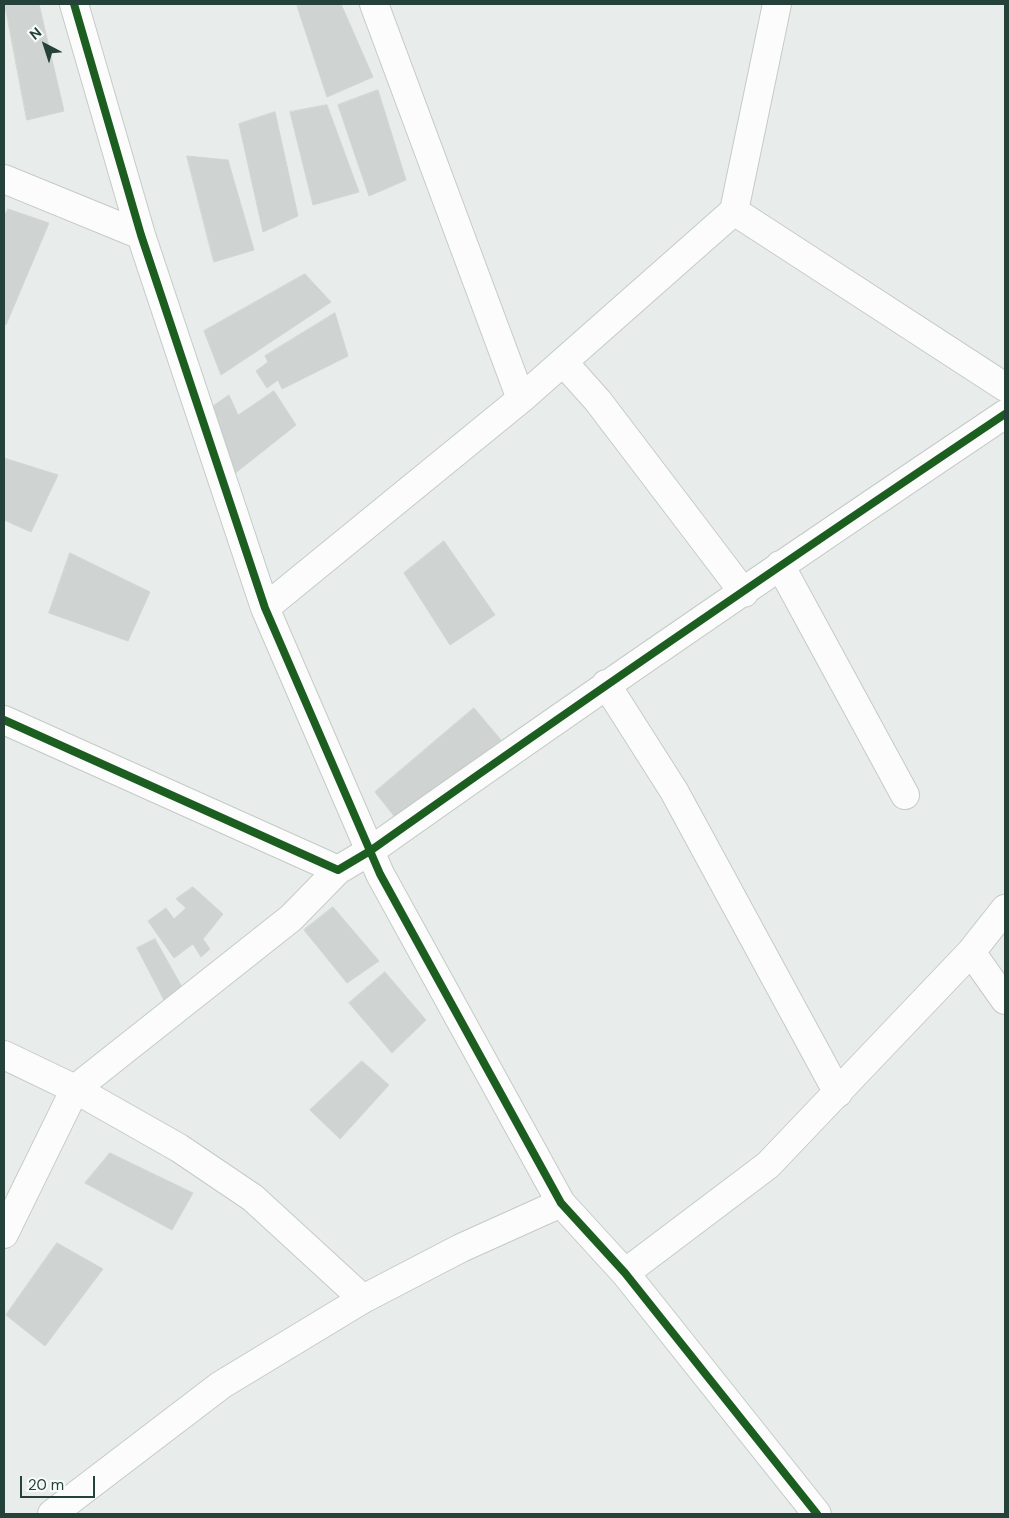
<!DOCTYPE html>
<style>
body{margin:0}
#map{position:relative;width:1009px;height:1518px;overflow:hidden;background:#e8edeb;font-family:"DM Sans",sans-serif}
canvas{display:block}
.frame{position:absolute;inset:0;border:5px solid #24423a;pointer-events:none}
.north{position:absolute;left:20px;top:20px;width:50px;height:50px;-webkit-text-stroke:4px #f7fbf9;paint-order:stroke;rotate:320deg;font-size:14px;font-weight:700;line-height:20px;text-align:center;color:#24423a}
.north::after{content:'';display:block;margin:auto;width:18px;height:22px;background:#24423a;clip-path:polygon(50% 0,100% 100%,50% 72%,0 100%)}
.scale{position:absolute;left:20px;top:1476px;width:75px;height:22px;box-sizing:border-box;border:2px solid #24423a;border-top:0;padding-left:6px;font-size:15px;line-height:18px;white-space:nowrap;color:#24423a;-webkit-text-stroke:4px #f7fbf9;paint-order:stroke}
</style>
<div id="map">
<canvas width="1009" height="1518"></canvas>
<div class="frame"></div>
<div class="north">N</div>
<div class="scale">20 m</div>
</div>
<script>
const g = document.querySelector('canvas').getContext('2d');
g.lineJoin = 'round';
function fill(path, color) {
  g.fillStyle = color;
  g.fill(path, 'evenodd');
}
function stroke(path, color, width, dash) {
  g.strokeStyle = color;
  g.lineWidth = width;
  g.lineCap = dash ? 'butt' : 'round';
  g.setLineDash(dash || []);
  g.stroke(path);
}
const building = new Path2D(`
 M5,4H39L64,111L27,120Z
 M304,4H341L373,77L327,97L297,6Z
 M378,90L406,180L369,196L338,105Z
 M327,105L359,192L313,205L290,112Z
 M275,112L298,216L263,232L239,124Z
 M187,156L228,160L254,250L214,262Z
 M8,209L49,223L6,325L4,323V217Z
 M305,274L331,302L221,375L204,331Z
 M335,313L348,356L282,389L278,380L267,388L256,371L268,362L265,356Z
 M274,391L296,425L233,475L210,408L229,395L238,415Z
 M4,458L58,475L31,532L4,520Z
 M444,541L495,615L450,645L404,573Z
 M70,553L150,592L128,641L49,613Z
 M474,708L501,740L398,821L375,792Z
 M193,887L223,914L203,939L210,949L201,957L193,944L174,958L148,921L166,908L174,919L186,908L176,899Z
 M333,907L379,961L347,983L304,930Z
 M155,939L182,987L166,1004L137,948Z
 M385,972L426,1020L392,1053L349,1003Z
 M362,1061L389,1085L340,1139L310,1110Z
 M110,1153L193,1193L172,1230L85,1183Z
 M57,1243L103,1269L45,1346L6,1315Z`);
fill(building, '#cfd4d2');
stroke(building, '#d1d6d4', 1);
const street = new Path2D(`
 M74,4L141,235L265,608L380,874L561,1203L625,1273L817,1514
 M4,179L141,235
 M734,211L1005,387
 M564,363L598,401L744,593
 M521,399L734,211L777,4
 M780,565L905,795
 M265,608L521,399L374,4
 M606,684L674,791L838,1093
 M4,720L338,870L370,851C580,702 792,557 1005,414
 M971,952L1005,1000
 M4,1055L75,1089L179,1148L253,1198L363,1299
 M4,1234L75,1089L291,918L338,870
 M625,1273L768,1165L971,952L1005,909
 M52,1514L221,1385L363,1299L461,1248L561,1203`);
stroke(street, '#c5cac8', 30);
stroke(street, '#fcfcfc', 28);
stroke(new Path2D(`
 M74,4L141,235L265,608L380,874L561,1203L625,1273L817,1514
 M4,720L338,870L370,851C580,702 792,557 1005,414`), '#1b5e20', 8);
</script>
